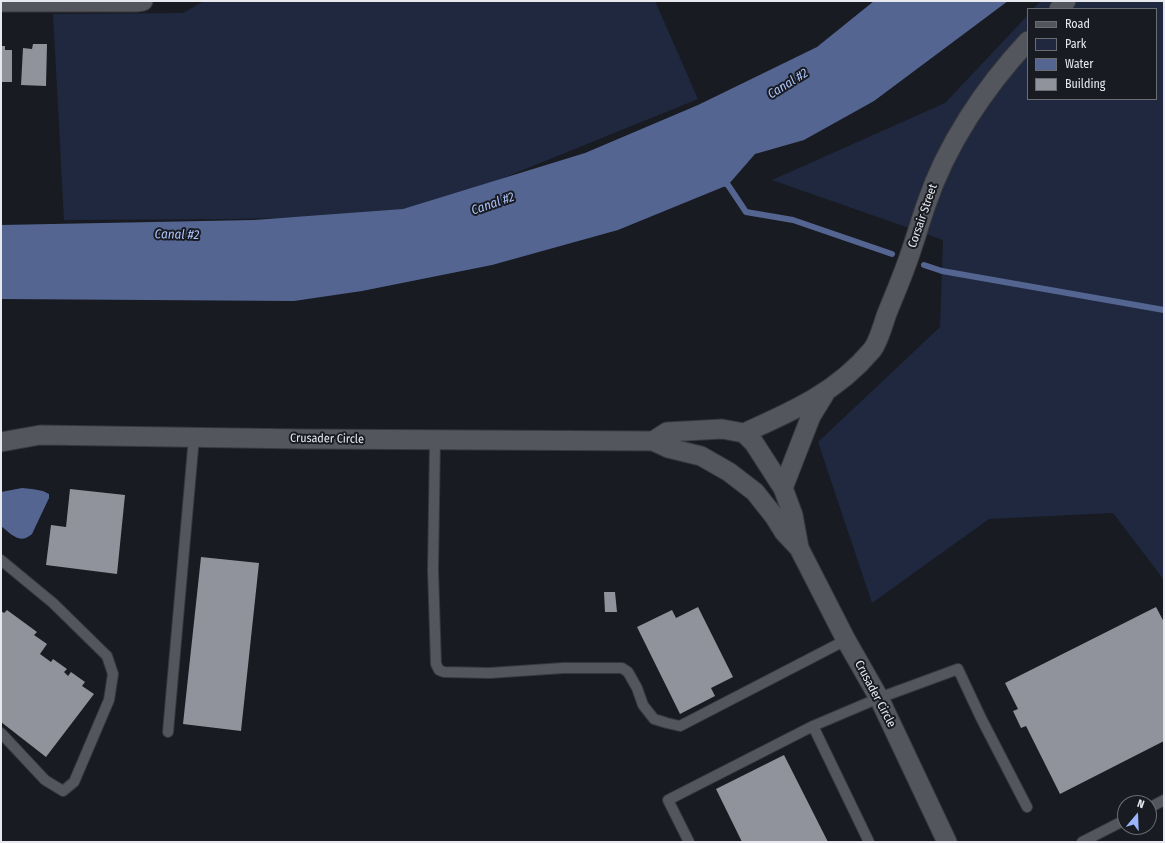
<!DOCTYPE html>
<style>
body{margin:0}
#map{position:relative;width:1165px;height:843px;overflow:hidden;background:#181b21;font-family:"Fira Sans Condensed",sans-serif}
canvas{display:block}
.frame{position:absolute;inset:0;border:2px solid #e8e9ee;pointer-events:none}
.legend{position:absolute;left:1027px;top:8px;width:130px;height:92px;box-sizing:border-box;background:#181b21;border:1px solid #6b6d73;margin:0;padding:5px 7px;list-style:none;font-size:12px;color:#e8e9ee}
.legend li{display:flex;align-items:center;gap:8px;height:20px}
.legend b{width:20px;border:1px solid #6b6d73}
.north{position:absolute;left:1117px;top:795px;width:40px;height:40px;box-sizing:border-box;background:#181b21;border:1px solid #6b6d73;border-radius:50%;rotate:19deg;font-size:11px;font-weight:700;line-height:16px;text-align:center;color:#e8e9ee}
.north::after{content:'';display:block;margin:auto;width:14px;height:18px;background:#9ab5fd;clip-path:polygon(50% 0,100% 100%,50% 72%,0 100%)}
</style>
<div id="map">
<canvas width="1165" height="843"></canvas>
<div class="frame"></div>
<ul class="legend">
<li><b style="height:5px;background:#53565d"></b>Road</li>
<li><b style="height:11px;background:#1f283f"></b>Park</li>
<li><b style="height:11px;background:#546592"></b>Water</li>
<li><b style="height:11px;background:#90939b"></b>Building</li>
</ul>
<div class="north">N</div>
</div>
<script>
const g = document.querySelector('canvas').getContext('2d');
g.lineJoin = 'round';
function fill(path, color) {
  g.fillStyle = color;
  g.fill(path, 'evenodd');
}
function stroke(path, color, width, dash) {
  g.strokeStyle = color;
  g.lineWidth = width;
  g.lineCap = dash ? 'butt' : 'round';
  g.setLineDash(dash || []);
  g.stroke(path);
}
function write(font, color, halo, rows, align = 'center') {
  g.font = font + ' "Fira Sans Condensed",sans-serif';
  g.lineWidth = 4;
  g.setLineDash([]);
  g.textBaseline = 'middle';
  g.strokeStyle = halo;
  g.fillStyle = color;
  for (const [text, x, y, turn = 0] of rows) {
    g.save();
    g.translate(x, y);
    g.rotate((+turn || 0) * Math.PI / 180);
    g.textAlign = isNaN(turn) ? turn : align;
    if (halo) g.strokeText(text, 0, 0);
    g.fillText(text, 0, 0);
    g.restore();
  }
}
fill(new Path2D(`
 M204,1H655L698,99L412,215L234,219L64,220L53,14L183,13Z
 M1041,1H1164V580L1113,513L989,519L872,603L818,442L940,327L943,240L772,180L945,103L1028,15V99H1156V9H1033Z`), '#1f283f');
fill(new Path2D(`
 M874,1H1008L874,101L804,140L755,154L728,185L618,230L492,265L362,291L294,301L1,299V225L254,220L403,209L585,153L698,105L817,47Z
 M22,488L32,489L43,491L49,494V498L32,534C20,545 11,534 1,526V492Z`), '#546592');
stroke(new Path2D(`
 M722,182L728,185L746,212L793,220L892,254
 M924,265L942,271L1164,310`), '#546592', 6);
fill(new Path2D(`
 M33,44H47L46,86L21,85L23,48L32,49Z
 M1,46H5V50H12V82H1Z
 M70,489L125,495L117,574L46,565L51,525L66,527Z
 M201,557L259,563L241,731L183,724Z
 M604,592H615L617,612H605Z
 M698,607L733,677L711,688L715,696L680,714L637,627L672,610L676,618Z
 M1156,607L1164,622V741L1060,794L1026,726L1021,728L1013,711L1018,709L1005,683Z
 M7,610L37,632L34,635L47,644L40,654L51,662L53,659L67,669L64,672L68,676L71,672L85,682L82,686L94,694L46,757L1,722V611L4,613Z
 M784,755L828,842H742L716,789Z`), '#90939b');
const service = new Path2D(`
 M435,440L433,570L436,664L439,670L444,672L490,673L563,668H622L628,672L637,688L643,705L654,719L667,723L680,726L846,640
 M1,560L53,603L107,656L113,674L109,700L74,782L63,791L45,780L1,733
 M813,726L869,842
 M168,732L194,437
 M1149,808L1164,800
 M689,842L668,800L813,726L879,698L958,669L981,718L1027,807
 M1082,842L1125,820`);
const minor = new Path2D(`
 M1,2H136L143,1
 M1059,9L1066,1
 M744,433C793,411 837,392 872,350C878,343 883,325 886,316C895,293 905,271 912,248C917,234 921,219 926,205C946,145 985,87 1028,41
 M1,442L40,435L303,439L653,441
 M783,488L811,416L824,395
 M799,548L784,532L774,516L755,492L729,472L701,456L668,448L653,441L667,432L722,429L744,433L754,443L783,488L793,515L799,548L846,640L879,698L947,842`);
stroke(service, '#36383c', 12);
stroke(minor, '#36383c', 21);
stroke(service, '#53565d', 10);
stroke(minor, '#53565d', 19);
write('12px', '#e8e9ee', '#181b21', [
 ["Corsair Street",923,216,-71],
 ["Crusader Circle",327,439,1],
 ["Crusader Circle",875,694,62]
]);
write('italic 13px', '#acc2fa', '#181b21', [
 ["Canal #2",788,84,-32],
 ["Canal #2",493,204,-19],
 ["Canal #2",177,235,1]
]);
</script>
